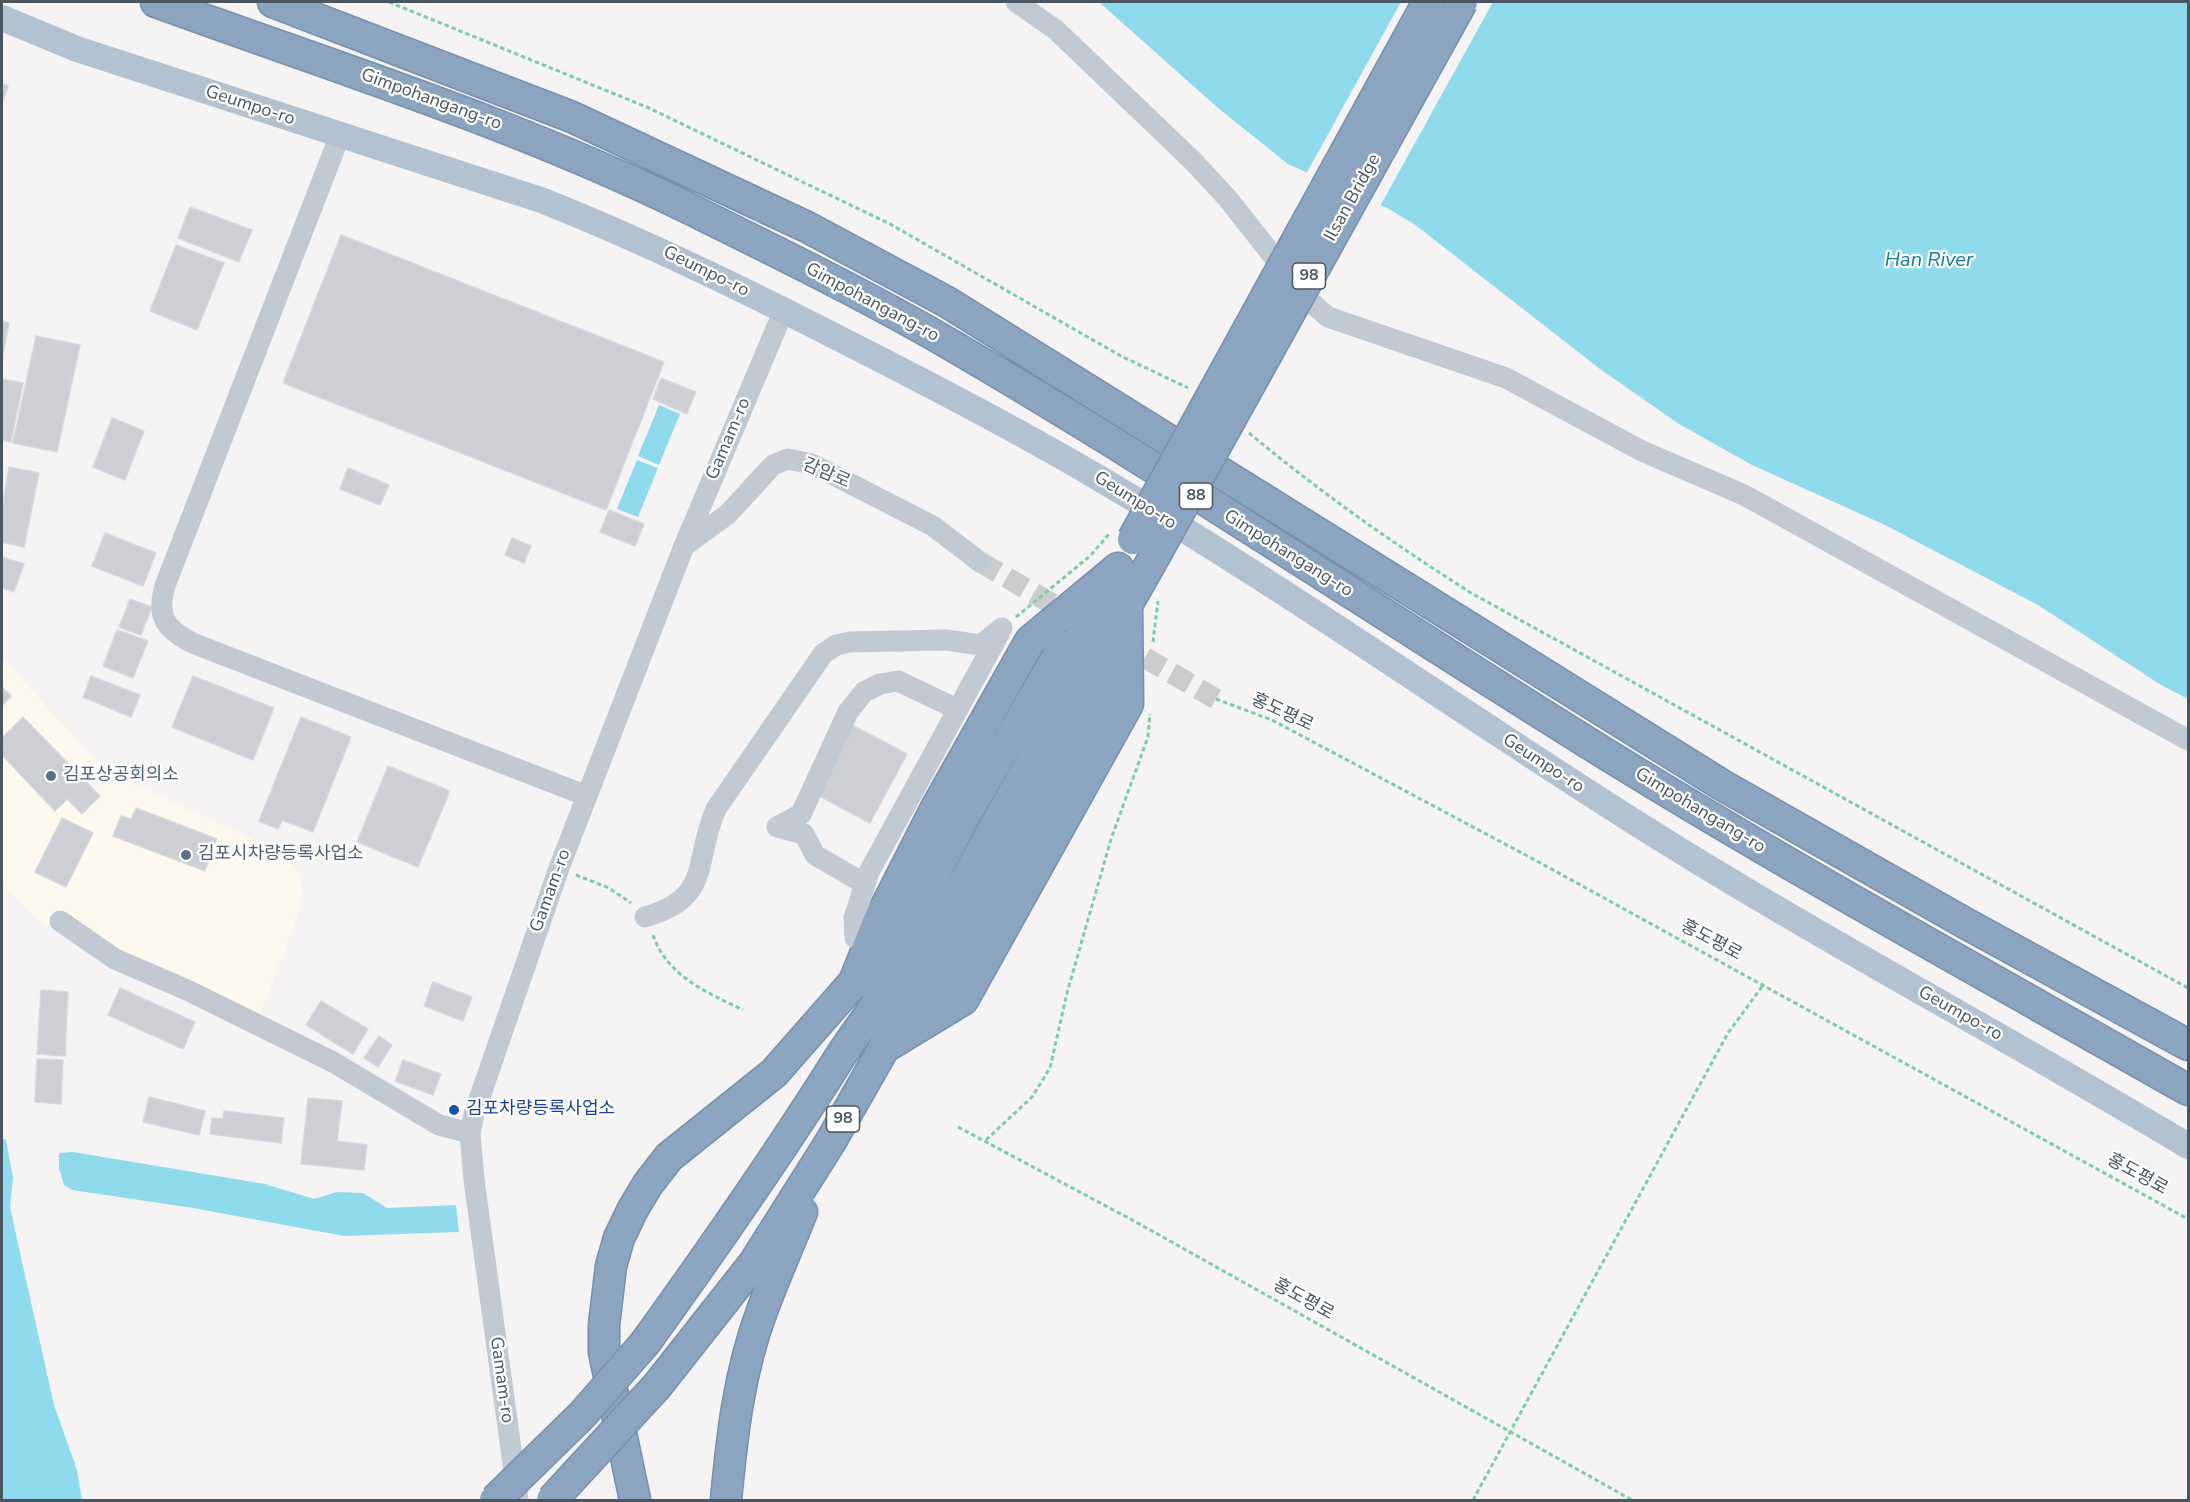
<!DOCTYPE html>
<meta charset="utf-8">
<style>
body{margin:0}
#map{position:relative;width:2190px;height:1502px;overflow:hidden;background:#f5f3f3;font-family:"Nunito Sans",sans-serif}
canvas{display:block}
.frame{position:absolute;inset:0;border:3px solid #4a5661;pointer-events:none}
</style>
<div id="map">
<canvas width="2190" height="1502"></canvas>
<div class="frame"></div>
</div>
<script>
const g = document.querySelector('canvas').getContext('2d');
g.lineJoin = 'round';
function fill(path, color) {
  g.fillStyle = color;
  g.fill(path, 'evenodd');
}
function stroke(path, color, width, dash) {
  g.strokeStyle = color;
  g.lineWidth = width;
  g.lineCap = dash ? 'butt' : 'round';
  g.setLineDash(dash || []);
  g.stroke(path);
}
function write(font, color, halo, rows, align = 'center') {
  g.font = font + ' "Nunito Sans","Noto Sans KR",sans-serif';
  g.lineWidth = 4.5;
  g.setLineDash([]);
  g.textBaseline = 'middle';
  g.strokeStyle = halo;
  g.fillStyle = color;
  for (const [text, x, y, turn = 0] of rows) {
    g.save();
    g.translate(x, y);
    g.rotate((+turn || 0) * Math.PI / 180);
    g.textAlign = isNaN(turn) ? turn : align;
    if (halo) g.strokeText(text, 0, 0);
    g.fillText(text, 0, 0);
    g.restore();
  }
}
fill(new Path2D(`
 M2,657L95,760L115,775L245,835L291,861L299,874L302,890L299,911L260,1015L137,961L94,937L58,909L46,930L2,884Z`), '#fdf9ef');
fill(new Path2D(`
 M1099,2H2188V699L2161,685L2038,605L1885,525L1752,465L1679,424L1600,369L1418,227L1389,209L1288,164L1218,108Z
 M659,405L680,414L659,465L638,456Z
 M637,460L658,468L638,517L617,509Z
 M2,1138L6,1140L13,1178L10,1206L18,1244L54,1405L77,1470L82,1500H2Z
 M73,1152L265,1184L314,1199L337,1192L363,1193L387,1208L456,1205L459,1232L344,1236L193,1208L72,1190L64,1185L59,1168V1153Z`), '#90daee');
fill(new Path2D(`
 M1401,2H1493L1379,208L1305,176Z`), '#f5f3f3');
const building = new Path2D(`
 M2,84L8,86L2,103Z
 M190,207L252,230L239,262L178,238Z
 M341,235L664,362L606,510L283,383Z
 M176,245L224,263L197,330L150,311Z
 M2,321L9,323L2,360Z
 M36,336L80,345L57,452L13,443Z
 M661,378L696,392L687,414L653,399Z
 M2,379L23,383L11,442L2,440Z
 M112,418L144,431L125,480L93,467Z
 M9,467L39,473L24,547L2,542V508Z
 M348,468L389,485L380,505L340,489Z
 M609,510L644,524L635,546L600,532Z
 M105,533L156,553L143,586L92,566Z
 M512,538L531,546L524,563L505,555Z
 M2,557L24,564L14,592L2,588Z
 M130,599L152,607L141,635L119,627Z
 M117,630L148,641L133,678L103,666Z
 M91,676L140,695L131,717L83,697Z
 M193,676L274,708L253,760L172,727Z
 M2,687L11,696L2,706Z
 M23,717L100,796L82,814L67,799L55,811L2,755V738Z
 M301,717L351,737L313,832L282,820L278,829L259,821Z
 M841,719L907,754L870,823L804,788Z
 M388,766L450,791L418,867L357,842Z
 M136,808L217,839L205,871L113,836L121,816L131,819Z
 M62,818L93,833L66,887L35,872Z
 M433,982L472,997L463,1021L424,1006Z
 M120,988L195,1022L183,1049L108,1015Z
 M41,990L68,992L65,1056L37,1054Z
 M321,1001L368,1029L353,1054L306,1025Z
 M379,1036L392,1045L378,1067L364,1058Z
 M37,1059L63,1060L61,1104L35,1102Z
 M403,1060L441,1074L433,1095L395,1081Z
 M149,1097L205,1111L199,1135L143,1122Z
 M308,1098L342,1101L337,1141L367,1145L364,1170L301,1164Z
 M224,1111L284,1118L281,1143L210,1134L212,1118L223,1119Z`);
fill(building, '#cdcfd5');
stroke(building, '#d7d9de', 1.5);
stroke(new Path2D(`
 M980,562L1075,617
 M1118,642L1216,699`), '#caccce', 21, [21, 10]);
const highway = new Path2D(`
 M156,2C334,67 515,123 686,207C769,248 853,289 934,335C1155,463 1368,606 1585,741C1782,864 1986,975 2188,1090
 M273,2L572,117L807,227L947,302L1722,785L1965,923L2188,1045
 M1061,673L1111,581
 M875,988L963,819L1063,647
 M899,1030L938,984L1016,848L1100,693L1117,638
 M884,1048L963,1000L1128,704L1127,605
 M645,1343C712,1250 777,1157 838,1060C857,1030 879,1004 896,973
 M657,1386L754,1263L831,1141L884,1048L897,1007L992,831L1076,683L1127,605L1157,552
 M635,1500L604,1352V1325L611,1266L619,1238L633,1209L648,1184L669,1157L774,1073L854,982L878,922L937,806L1030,641L1118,568
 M726,1500C732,1436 739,1372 762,1311C774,1278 789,1245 802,1212`);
stroke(highway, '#7690ad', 33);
stroke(new Path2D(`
 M389,2L649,108L765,164L890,224L1121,356L1188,388
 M1249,433C1320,492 1395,545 1473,594L2188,988
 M1016,617L1090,556L1109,534
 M1153,642L1158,601
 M1216,699L1272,720L1535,860L2188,1219
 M576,875L609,888L631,903
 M653,935C667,976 706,992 743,1010
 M958,1127L1136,1222L1632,1500
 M986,1140L1032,1097L1050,1068L1067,993L1111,839L1148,737L1150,714
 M1473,1500L1728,1033L1764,984`), '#7ad0a6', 3, [4.5, 3]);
stroke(new Path2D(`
 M1016,2L1056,30L1194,162L1228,199L1307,299L1328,317L1506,378L1642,451L1744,495L2188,740
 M340,135L166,583C155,616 165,630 195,644L587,796
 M684,546L728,514L773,465L788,459L812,464L933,526L980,562
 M865,884L815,855L804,834L777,827L801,814L848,712L864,692L880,684L898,681L957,709
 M645,917C713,898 693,861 716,809L823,654L836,645L850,642L946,640L981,645L1002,628
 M60,921L115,959L187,990L333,1062L439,1125L470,1133
 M855,938L854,918L869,872L999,634
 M518,1500L474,1180L470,1133L474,1114L559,868L684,546L784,310`), '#c1cad2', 21);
stroke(new Path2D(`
 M2,18L77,49L541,200C645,241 745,290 844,341C929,384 1014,428 1097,477C1283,586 1460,712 1644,828C1822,940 2008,1038 2188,1146`), '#b3c2d1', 26);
stroke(highway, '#8ba5c1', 30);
const highwayBridge = new Path2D(`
 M1133,539L1428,2
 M1157,552L1462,2
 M495,1500L582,1415L645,1343
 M552,1500L657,1386`);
stroke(highwayBridge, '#7690ad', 33, []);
stroke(highwayBridge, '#8ba5c1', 30);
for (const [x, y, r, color] of [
 [51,776,6,"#5c6f8a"],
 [186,855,6,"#5c6f8a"],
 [454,1110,6,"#1a4fb4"]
]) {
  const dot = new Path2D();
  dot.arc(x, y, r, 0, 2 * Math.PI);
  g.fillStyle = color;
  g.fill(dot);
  stroke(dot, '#fff', 2);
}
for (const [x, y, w] of [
 [1309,276,33],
 [1196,496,33],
 [843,1119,33]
]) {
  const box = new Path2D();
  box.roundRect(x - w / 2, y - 13, w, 26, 4.5);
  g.fillStyle = '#fff';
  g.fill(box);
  stroke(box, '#4a5661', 1.5);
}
write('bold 16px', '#4a5661', null, [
 ["98",1309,276],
 ["88",1196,496],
 ["98",843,1119]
]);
write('18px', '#4a5661', '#fff', [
 ["Gimpohangang-ro",431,100,20],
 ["Geumpo-ro",250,106,18],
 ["Ilsan Bridge",1353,198,-61],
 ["Geumpo-ro",706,272,26],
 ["Gimpohangang-ro",872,303,28],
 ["Gamam-ro",729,439,-67],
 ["감암로",826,474,23],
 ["Geumpo-ro",1135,501,32],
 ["Gimpohangang-ro",1288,554,32],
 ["홍도평로",1282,713,25],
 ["Geumpo-ro",1543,764,33],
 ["Gimpohangang-ro",1700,811,31],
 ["Gamam-ro",551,891,-70],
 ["홍도평로",1711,941,28],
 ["Geumpo-ro",1960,1014,29],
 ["홍도평로",2137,1175,29],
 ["홍도평로",1303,1300,29],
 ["Gamam-ro",501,1380,82]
]);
write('18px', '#4e5e75', '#fff', [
 ["김포상공회의소",63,776],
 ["김포시차량등록사업소",198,855]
], 'left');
write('18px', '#164399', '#fff', [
 ["김포차량등록사업소",466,1110]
], 'left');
write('italic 20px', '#0c7c9b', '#fff', [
 ["Han River",1929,261]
]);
</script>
